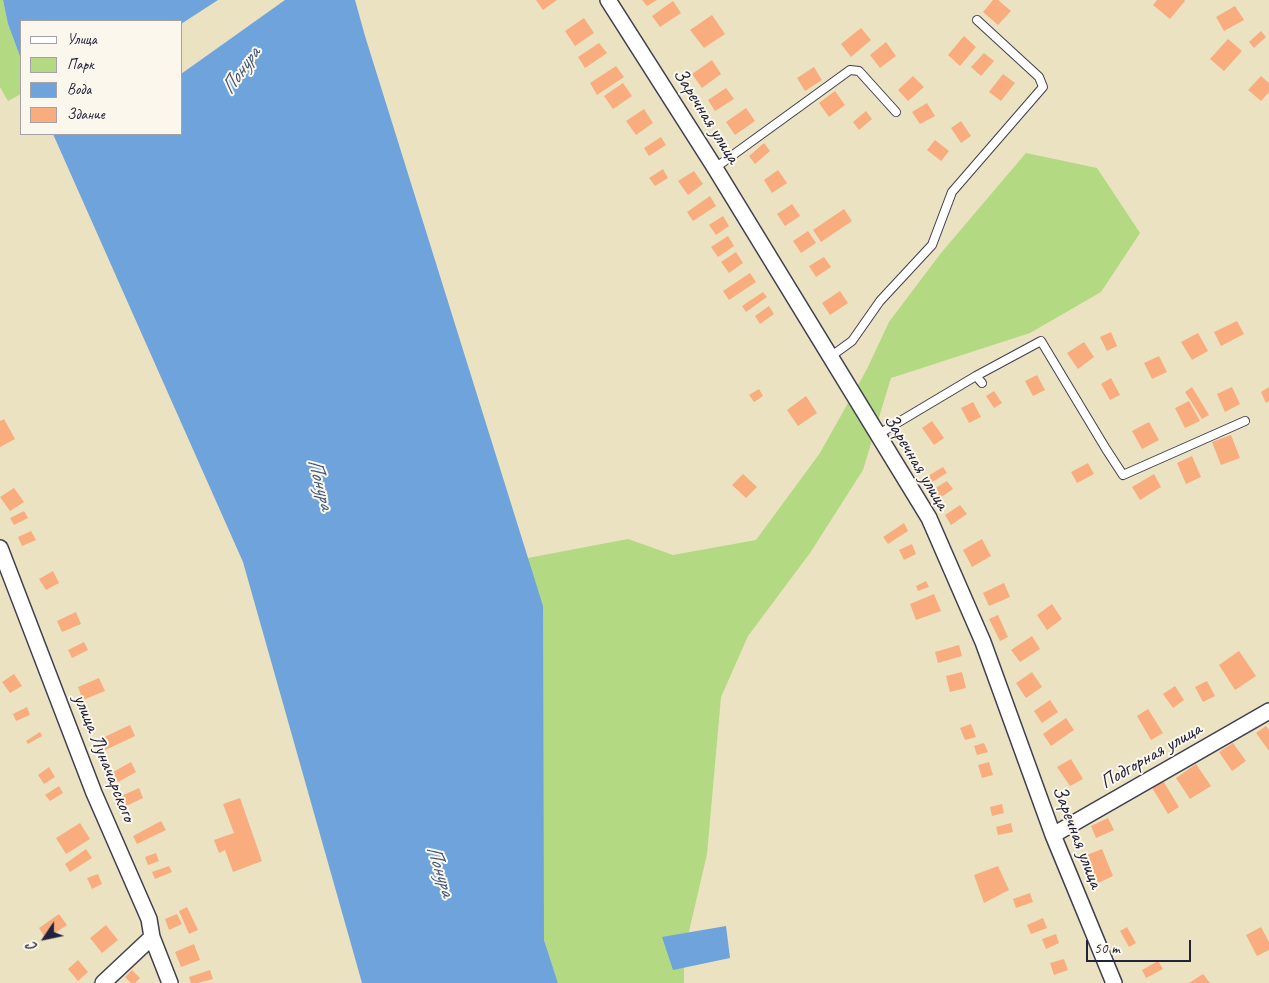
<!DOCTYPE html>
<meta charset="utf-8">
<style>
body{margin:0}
#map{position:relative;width:1269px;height:983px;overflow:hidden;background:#eae2c0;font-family:Caveat,sans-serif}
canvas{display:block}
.legend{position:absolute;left:20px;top:20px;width:162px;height:115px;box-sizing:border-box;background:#fbf7ec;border:1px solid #a4a2a5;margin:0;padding:6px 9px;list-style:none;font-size:15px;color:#22223b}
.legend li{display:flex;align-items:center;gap:10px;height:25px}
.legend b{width:25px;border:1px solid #a4a2a5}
.north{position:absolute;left:20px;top:913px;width:50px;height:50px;-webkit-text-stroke:4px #fbf7ec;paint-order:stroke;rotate:236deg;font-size:14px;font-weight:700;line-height:20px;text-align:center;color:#22223b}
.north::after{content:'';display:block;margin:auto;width:18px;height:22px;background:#22223b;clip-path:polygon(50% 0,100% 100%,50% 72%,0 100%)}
.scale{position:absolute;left:1086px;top:940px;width:105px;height:22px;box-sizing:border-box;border:2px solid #22223b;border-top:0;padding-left:6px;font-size:15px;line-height:18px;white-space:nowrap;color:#22223b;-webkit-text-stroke:4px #fbf7ec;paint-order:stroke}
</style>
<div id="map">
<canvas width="1269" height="983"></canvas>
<ul class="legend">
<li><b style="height:6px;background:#fff"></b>Улица</li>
<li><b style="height:14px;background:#b3d982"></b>Парк</li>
<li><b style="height:14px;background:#6ea4db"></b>Вода</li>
<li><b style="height:14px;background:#f9ad7e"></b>Здание</li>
</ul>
<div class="north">С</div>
<div class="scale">50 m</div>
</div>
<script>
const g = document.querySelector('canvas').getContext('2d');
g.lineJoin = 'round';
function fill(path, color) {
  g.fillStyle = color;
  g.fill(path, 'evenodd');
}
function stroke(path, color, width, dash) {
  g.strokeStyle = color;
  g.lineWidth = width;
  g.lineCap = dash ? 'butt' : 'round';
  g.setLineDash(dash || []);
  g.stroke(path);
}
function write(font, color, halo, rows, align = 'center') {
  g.font = font + ' Caveat,sans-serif';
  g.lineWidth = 4;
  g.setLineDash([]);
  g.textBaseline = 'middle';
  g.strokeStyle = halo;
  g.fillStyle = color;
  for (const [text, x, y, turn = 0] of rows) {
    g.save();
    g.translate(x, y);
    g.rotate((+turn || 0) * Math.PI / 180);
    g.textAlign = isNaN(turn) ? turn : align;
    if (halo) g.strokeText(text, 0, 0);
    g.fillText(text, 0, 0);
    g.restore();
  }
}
fill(new Path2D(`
 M0,0H3L8,24L21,59V94L8,101L0,87Z
 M1026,153L1097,168L1140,233L1101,292L1030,333L891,378L863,470L810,553L748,636L721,697L707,854L684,953V983H558L544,940L528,558L628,539L673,555L756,540L820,453L867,369L889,322L941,253Z`), '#b3d982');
fill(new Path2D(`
 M3,0H218L181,24V21H21V59L8,24Z
 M285,0H355L365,36L543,606L544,940L558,983H362L243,562L53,134H181V74Z
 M726,926L730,958L673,970L662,937Z`), '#6ea4db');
fill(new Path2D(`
 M536,0H557L543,10Z
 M642,0H657L647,6Z
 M993,0H998L1011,11L998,25L983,12Z
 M1157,0H1184L1185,1L1170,19L1153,5Z
 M673,1L681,13L660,27L652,16Z
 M1235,6L1244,20L1224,31L1216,17Z
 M712,15L725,34L704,48L690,30Z
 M584,18L594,33L575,46L565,31Z
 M861,28L871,40L851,57L841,44Z
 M1261,31L1266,37L1254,48L1249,42Z
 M964,36L976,47L960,66L948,55Z
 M1228,39L1242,51L1224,71L1210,59Z
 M886,42L896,56L880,68L870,55Z
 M599,43L607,53L585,68L578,57Z
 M984,53L994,61L981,76L971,67Z
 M712,60L721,74L702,88L692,74Z
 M616,66L624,77L597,95L590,83Z
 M814,67L822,80L805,91L797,78Z
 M1003,74L1015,83L1001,101L989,92Z
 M913,76L924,87L908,101L898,90Z
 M1261,76L1269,83V92L1261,101L1248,90Z
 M623,83L632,96L613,109L604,96Z
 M726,88L734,99L715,111L708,100Z
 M835,91L845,105L829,117L819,103Z
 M927,103L935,116L920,124L912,112Z
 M746,108L755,121L735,135L726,122Z
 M644,109L653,123L636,135L626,121Z
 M866,111L872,119L859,130L853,122Z
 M961,121L971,136L961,143L951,128Z
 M661,137L666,145L649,156L644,148Z
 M935,140L949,151L941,161L927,150Z
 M764,143L770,151L755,164L749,156Z
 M663,169L668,178L655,186L649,178Z
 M778,170L787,183L772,193L764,180Z
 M694,171L703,184L688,195L678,181Z
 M710,196L716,206L693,221L687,212Z
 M792,204L800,216L785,226L777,214Z
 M844,209L852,221L821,242L813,230Z
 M723,216L729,226L716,235L709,225Z
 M808,231L816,243L801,253L793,241Z
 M728,236L734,246L718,257L711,247Z
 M736,252L743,263L729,273L721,262Z
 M824,257L831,267L816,277L809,266Z
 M750,273L756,282L729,300L723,291Z
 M840,291L848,303L830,315L822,303Z
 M763,292L767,297L746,312L742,306Z
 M769,306L774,314L760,324L755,316Z
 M1237,321L1244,334L1221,346L1214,332Z
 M1111,332L1117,346L1107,351L1100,337Z
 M1198,333L1208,351L1192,360L1181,342Z
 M1084,342L1094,357L1078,369L1067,353Z
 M1159,356L1167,372L1152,379L1144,363Z
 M1037,375L1045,390L1033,396L1025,381Z
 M1111,378L1120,395L1110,400L1101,384Z
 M1192,387L1209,415L1202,419L1185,392Z
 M1232,387L1240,404L1225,412L1217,394Z
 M1269,387V401L1266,403L1261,392Z
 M759,389L763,396L754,402L749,395Z
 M994,391L1002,403L994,408L986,396Z
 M806,396L817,413L798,426L787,410Z
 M1189,401L1200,421L1185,428L1175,408Z
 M973,402L981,417L969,423L961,408Z
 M4,419L15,439L0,447V421Z
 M932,421L944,438L934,445L922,428Z
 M1149,422L1159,440L1142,449L1132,431Z
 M1231,435L1240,458L1221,465L1212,442Z
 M1192,456L1201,477L1186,484L1177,463Z
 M1088,463L1094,474L1077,483L1071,472Z
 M943,467L947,473L932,482L928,476Z
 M743,474L757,487L746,498L732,485Z
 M1154,474L1161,487L1140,500L1132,487Z
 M947,481L953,489L940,498L934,489Z
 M14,488L24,502L10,511L0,497Z
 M960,505L967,514L951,525L945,515Z
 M24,511L28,518L14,525L10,518Z
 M904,523L908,531L888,544L883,537Z
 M31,531L36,540L22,546L18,537Z
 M982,539L991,556L972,567L963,550Z
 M912,544L916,554L904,560L899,550Z
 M53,571L59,583L46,590L39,579Z
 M926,581L929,587L918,591L916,586Z
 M1004,583L1010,597L989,606L983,593Z
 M934,594L941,611L916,620L910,604Z
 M1052,604L1062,619L1047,630L1037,615Z
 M76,612L81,624L62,632L57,621Z
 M998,615L1008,637L1000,641L989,619Z
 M1032,636L1040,649L1020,662L1011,650Z
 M84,642L88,650L72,658L68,650Z
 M959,645L962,656L938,663L935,652Z
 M1239,651L1256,676L1235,690L1219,665Z
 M962,672L966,688L950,692L946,676Z
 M1032,672L1042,687L1026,698L1016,683Z
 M14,674L22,686L10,693L2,682Z
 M99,678L105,691L83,700L78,687Z
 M1207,681L1215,696L1203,702L1195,687Z
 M1175,686L1184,700L1173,708L1163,694Z
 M1050,700L1058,712L1042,723L1034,711Z
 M27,707L30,715L16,721L13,714Z
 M1148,709L1163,733L1151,740L1137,716Z
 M1066,718L1074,730L1051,746L1043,734Z
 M971,724L976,737L965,740L960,728Z
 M130,725L135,736L101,752L96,741Z
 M1266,726L1269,730V751L1256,733Z
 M40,732L42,736L28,744L26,741Z
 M984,743L988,752L977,755L974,746Z
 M1233,743L1246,761L1232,771L1219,752Z
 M1071,759L1083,779L1070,786L1057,767Z
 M131,762L136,772L118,782L113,772Z
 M989,762L993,775L982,778L978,765Z
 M1196,764L1211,786L1190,799L1176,778Z
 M49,767L55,777L44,784L38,775Z
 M1162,779L1179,807L1168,814L1151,786Z
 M59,786L63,793L50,801L45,795Z
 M139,788L143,798L124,807L119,797Z
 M240,798L262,861L233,872L225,850L219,853L214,840L234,833L223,804Z
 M1002,804L1004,813L992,816L990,807Z
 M1108,818L1114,830L1096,838L1091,826Z
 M161,821L166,830L137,844L133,836Z
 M80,823L90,839L66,854L56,838Z
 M1011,823L1013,832L998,835L996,827Z
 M86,849L92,858L70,872L65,864Z
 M1102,849L1113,876L1098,883L1087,855Z
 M156,853L159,861L148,865L145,857Z
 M169,866L172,872L155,879L152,872Z
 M998,866L1009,890L984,903L974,875Z
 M98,874L102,884L92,889L87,878Z
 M1030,893L1033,902L1016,908L1013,899Z
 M187,907L198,930L189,934L179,911Z
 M59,914L67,925L46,939L39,928Z
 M177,914L182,924L169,930L165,919Z
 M1043,918L1047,928L1031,934L1027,925Z
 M106,925L118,940L102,953L90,938Z
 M1127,927L1136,943L1129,947L1120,931Z
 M1261,927L1269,942V950L1257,956L1246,935Z
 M1056,934L1059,943L1046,949L1042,939Z
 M194,944L200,960L181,967L175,952Z
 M1064,959L1068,970L1054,975L1050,963Z
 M78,960L88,972L78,981L68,969Z
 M1158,961L1163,969L1146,978L1142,970Z
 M132,970L140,978L135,983H131L125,977Z
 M210,970L213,979L198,983H191L189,977Z
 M1203,974L1210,983H1189Z`), '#f9ad7e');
const lane = new Path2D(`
 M715,168L850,70L859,71L896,112
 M830,357L852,341L880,301L932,245L952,192L1043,87L1039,77L977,20
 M976,376L1041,341L1106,449L1123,475L1245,421
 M877,435L976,376L982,383`);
const street = new Path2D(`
 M608,0L715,168L929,518L983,642L1053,835L1114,983
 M0,548L94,793L149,919L152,937L170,983
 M1053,835L1269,711
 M103,983L152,937`);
stroke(lane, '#403f4f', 10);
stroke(street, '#403f4f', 18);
stroke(lane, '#fff', 8);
stroke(street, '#fff', 15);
write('20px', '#22223b', '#fbf7ec', [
 ["Заречная улица",706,116,58],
 ["Заречная улица",916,462,59],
 ["Подгорная улица",1151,756,-30],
 ["улица Луначарского",104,758,68],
 ["Заречная улица",1077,837,69]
]);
write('italic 21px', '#40567b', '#fbf7ec', [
 ["Понура",241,71,-55],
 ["Понура",320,484,75],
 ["Понура",440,871,72]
]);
</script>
